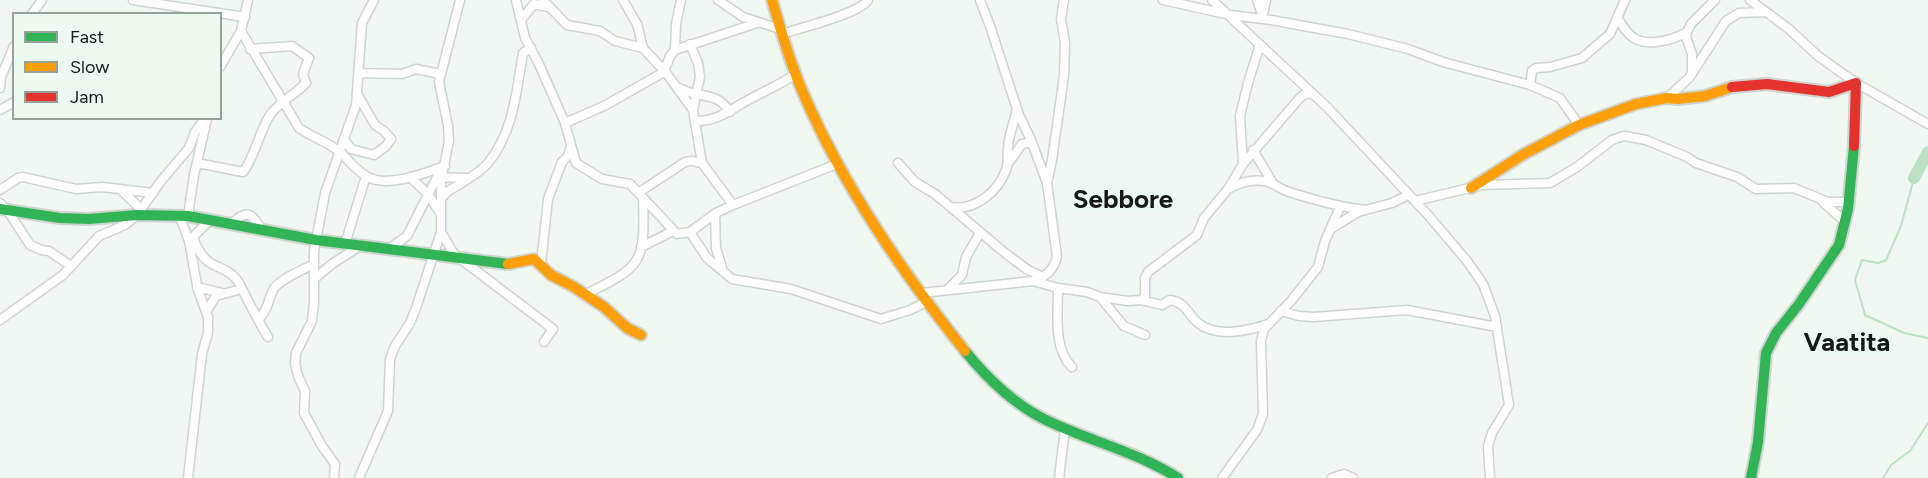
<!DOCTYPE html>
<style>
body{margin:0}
#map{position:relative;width:1928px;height:478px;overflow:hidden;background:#f0f8f1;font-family:Figtree,sans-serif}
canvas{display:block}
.legend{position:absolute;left:12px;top:12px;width:210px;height:108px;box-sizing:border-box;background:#ecfbef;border:2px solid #96a198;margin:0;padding:8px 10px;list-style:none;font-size:18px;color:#151a15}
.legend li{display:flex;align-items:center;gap:12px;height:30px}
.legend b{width:30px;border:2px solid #96a198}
</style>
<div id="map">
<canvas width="1928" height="478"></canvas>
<ul class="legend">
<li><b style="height:8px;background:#30b455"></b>Fast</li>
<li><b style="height:8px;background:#ff9f0a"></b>Slow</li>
<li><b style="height:8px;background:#e5322d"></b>Jam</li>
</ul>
</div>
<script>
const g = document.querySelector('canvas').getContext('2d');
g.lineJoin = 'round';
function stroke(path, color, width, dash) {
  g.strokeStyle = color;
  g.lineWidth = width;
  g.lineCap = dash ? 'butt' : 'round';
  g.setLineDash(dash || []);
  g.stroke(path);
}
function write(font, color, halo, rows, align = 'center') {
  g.font = font + ' Figtree,sans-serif';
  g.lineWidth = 6;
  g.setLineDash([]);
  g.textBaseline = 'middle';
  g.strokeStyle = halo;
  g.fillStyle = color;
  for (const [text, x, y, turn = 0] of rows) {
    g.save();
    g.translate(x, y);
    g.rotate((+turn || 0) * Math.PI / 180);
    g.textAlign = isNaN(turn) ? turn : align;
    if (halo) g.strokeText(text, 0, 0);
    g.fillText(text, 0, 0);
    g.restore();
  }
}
stroke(new Path2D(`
 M1914,178L1901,226L1886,260L1878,263L1862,260L1855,280L1865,315L1904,333L1928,338
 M1883,478L1891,465L1910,451L1928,423`), '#bbe2c3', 2);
stroke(new Path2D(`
 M1914,178L1928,152`), '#bbe2c3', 12);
const street = new Path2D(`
 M133,0L245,17
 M516,0L525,38L538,62L565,123L576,163L602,179L630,184L677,234L690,232L716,213L733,205L837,164
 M543,0L567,25L600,31L615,41L643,48
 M623,0L637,24L643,48L667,74L693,110
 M718,0L743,17L780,29
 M1163,0L1230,15L1271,20L1348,34L1408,49L1443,62L1530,85L1560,98L1579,125
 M1212,0L1327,107L1428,215L1467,261L1483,284L1495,316L1509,405L1492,433L1488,446L1490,478
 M1257,0L1262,14
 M1750,0L1789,29L1818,56L1856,83L1928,124
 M32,14L42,0
 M1262,19L1266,0
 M1618,19C1623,26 1627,34 1634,38C1649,47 1673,40 1687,32
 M521,20L534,4L547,7
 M241,31L299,128C312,137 328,142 340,152C349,160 356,171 368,177C388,188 425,173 445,166
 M781,34C800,28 859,14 868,0
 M690,44L698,63L700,77L693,110L702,163L733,205
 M675,50L676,24L681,0
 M220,67L241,31L248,0
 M359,73L402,74L416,69L440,74
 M1692,73V54L1686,37L1687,32L1691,24L1715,0
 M1530,85L1532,71L1536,68L1550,67L1582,58L1610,34L1625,0
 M0,88L1,77L14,46
 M679,88C698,99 716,90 730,112
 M1667,98L1689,78L1726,21L1739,13L1765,12
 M0,110L14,102
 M696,121C720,121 732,108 752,98C767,90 781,84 794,75
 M565,123L604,106L664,72L670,56L675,50L757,23
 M344,139L351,149L374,155L386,146L391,139L384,131L375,125L357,94
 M1253,150L1272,182
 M197,163L243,172C253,161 260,130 270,115C279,102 296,94 306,83L303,74L309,58L292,46L250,49
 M898,163L915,182L935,194L1005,253L1028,270L1043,277
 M1243,164L1240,116L1248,83L1260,44
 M1007,165L1022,144L1032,142
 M410,177L428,194L440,213
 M1047,183L1052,160L1064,76L1065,43L1061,19L1064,0
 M120,189L141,209
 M1228,189C1239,183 1251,179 1264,181C1273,182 1280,189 1289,192C1314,200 1339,207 1366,210
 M0,190L18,178L23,177L76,189L102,187L153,193
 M638,193L685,162L692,161L702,163
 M441,199L447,192C460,183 478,175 488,163C514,131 516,92 523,53L531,48
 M1415,201L1482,185L1550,183L1577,167L1612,140L1624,136L1646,140L1687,157L1696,163L1737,177L1756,189L1794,188L1828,202H1848
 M1822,201L1845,222
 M0,203L8,211L30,245L41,250L49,251L71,266
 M951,207C975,211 998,192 1006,170C1009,163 1007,154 1008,147C1009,134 1014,122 1017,109
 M715,214L716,248L723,271
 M188,216L194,175L207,119
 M180,217L189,241L198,290L208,317V333L202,354L188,478
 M232,223C247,210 251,212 261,229
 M1332,228L1358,212L1392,203L1408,195
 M441,232L454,254L553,329L544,342
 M690,232L707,258L732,279L791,289L881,319L910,310L928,301
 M193,238C197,248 202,259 212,264C222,269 233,272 239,283C248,301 257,319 268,337
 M189,241L210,220
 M345,244L366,176
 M641,247L673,231
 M390,248L407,236L437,177L468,178
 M541,264L548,199L562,162L568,156L571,146
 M314,279L332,264L360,246
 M1033,281L1058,288L1087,292L1100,297L1128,301L1141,300L1162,305L1170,300C1186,302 1188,315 1198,323C1216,338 1248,331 1268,324
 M197,287L222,293
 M1058,288C1058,313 1053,349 1072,367
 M947,290L962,275L966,257L980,233
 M922,293L1033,281C1047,276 1054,270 1057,256L1047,183L1031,140L1019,115L990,26L980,0
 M584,295C643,266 645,264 643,198
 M1100,297L1124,326L1145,335
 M1141,300L1145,297V278L1148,272L1197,235L1204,218L1228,189L1243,164L1298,100L1303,95L1312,93
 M1281,311L1299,316L1314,317L1407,310L1497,327
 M206,312L216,296L241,289
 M0,320L63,275L99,236L125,225L137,215L161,181L189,148L195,132L205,118
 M258,320C269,308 267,303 273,290C278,280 304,269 314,264
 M334,478L335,464L322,446L304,413L305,391L298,376L295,363L296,353L312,321L314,303V251L325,193L356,105L362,23L374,0
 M359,478L388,411L390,359L395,346L410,323L416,308L441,232V181L449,141L448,126L439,82L460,0
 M1059,478L1065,429
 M1222,478L1257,430L1263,414L1261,341L1264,329L1291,301L1318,267L1325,241L1340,207
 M1332,478L1344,474L1353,478`);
const fast = new Path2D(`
 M0,209L60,218L89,219L137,215L188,216L316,240L508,264
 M965,351C987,378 1012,403 1044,419C1088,441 1136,451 1178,478
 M1751,478L1758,442L1766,353L1776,333L1799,304L1839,245L1848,209L1854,146`);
const slow = new Path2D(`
 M772,0C780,28 788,56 799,83C837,176 902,272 965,351
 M1471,188L1524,154L1579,125L1636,104L1667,98L1678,99L1705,96L1732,87
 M508,264L534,259L551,275L574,287L604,307L627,328L641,335`);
const jam = new Path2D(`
 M1732,87L1767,84L1829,92L1856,83L1854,146`);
stroke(street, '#ced4cf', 11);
stroke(fast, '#ced4cf', 14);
stroke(slow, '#ced4cf', 14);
stroke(jam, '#ced4cf', 14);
stroke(street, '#fdfefd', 8);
stroke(fast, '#30b455', 10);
stroke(slow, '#ff9f0a', 10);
stroke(jam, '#e5322d', 10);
write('bold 26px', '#151a15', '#ecfbef', [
 ["Sebbore",1123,200],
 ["Vaatita",1847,343]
]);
</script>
